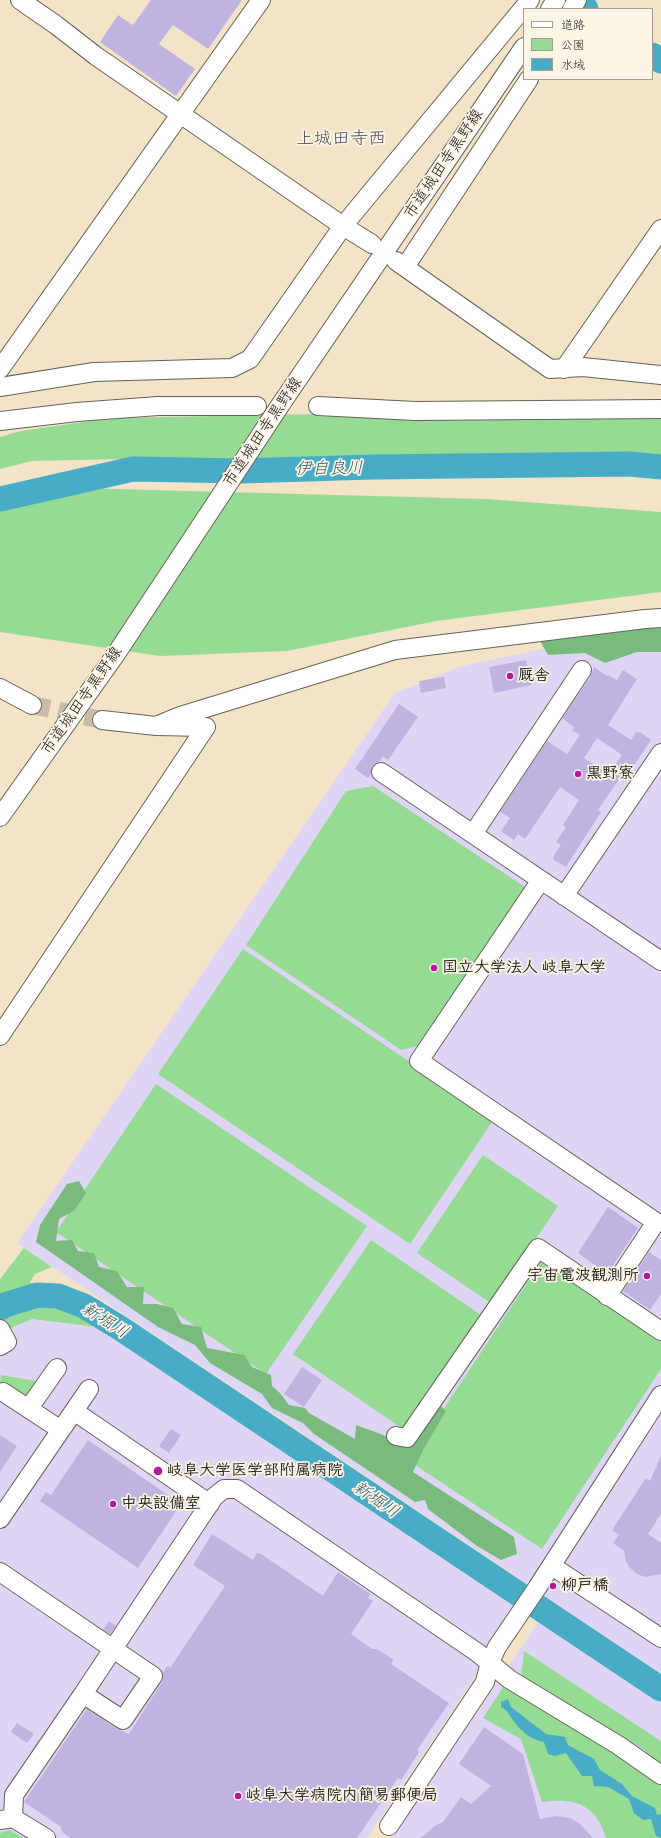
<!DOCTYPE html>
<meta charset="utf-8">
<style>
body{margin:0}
#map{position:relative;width:661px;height:1838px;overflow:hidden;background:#f3e4c8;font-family:Caveat,"Klee One",sans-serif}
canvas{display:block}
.legend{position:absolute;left:523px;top:8px;width:130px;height:72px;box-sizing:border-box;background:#fcf5e5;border:1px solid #a29e95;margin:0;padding:5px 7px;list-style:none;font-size:12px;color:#1c1c1c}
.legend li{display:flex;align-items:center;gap:8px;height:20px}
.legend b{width:20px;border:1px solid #a29e95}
</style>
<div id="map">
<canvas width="661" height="1838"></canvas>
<ul class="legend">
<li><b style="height:5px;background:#fff"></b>道路</li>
<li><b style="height:11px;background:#96db93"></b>公園</li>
<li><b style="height:11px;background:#48acc7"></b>水域</li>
</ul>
</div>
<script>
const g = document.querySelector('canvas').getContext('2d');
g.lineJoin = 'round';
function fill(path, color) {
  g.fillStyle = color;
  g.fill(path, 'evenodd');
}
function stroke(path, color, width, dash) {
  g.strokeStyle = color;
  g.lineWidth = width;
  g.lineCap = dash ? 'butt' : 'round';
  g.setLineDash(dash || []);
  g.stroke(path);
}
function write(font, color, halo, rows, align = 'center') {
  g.font = font + ' Caveat,"Klee One",sans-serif';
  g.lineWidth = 3.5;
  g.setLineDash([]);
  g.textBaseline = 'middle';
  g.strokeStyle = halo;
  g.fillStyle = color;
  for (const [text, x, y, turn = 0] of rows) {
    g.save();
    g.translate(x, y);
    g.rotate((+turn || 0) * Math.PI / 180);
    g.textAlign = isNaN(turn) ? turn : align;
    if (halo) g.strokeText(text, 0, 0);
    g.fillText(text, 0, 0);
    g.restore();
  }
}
fill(new Path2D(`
 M661,633V1838H392L545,1612L513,1574L17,1243L395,693L462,666L555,646Z
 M32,1319L97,1327L522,1607L367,1838H0V1336L9,1329Z`), '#ded5f5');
fill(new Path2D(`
 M318,414L661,416V464L416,459L349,462L172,458L32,461L0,469V437L21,431L111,418Z
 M76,488L486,499L661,512V592L436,621L287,651L160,656L0,632V508Z
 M373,786L525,887L421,1045L401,1050L246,945L346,791Z
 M243,949L494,1119L410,1244L158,1074Z
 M156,1084L367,1226L266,1374L56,1232Z
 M483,1155L558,1206L492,1304L417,1253Z
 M371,1240L484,1317L406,1431L293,1354Z
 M24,1248L52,1267L35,1274L30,1282L54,1305L99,1315L97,1327L32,1319L9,1329L0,1312V1279Z
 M541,1262L661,1342V1369L542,1549L409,1461Z
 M1,1375L36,1381L29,1395L21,1396L0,1383Z
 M524,1651L661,1741V1764L643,1749L604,1726L591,1722L573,1707L544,1693L521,1678Z
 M506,1683L661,1781V1838H606C595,1803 574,1798 542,1802L521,1739L483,1718Z
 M10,1830L23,1838H0V1833Z`), '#96db93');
fill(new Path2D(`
 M661,621V652H637L605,663L585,653L548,655L540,641L577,632Z
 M79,1181L86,1193L75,1210L59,1219L56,1241L72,1240L78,1251L94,1253L99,1267L117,1271L127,1287H144L143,1304H157L173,1308L182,1324L201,1327L207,1348L244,1355L252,1367L271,1375L272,1386L280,1393L289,1405L305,1408L309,1413L355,1439L356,1425L378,1433L407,1445L438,1403L446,1411L423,1450L413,1472L514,1537L517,1554L501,1560L477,1546L428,1509L425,1500L415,1502L314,1434L303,1423L272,1408L262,1394L210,1363L195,1345L158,1327L36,1242L40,1225L67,1184Z`), '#78bb7d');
fill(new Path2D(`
 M508,1699L511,1707L546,1734L565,1737L568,1745L594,1759L600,1770L622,1784L632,1796L655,1808L657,1815L661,1814V1838L656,1836L651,1819L643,1820L634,1813L629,1799L608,1787L594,1786L592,1776H582L566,1753L555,1756L548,1754L544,1742C530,1740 520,1730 512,1719C509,1714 507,1710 501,1707V1702Z`), '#48acc7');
stroke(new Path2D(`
 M584,8L586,9
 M652,55L661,61
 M0,499L133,469L241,471L373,467L630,464L661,467
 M0,1308L5,1305L37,1295L58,1296L84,1306L120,1328L661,1689`), '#48acc7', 25);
fill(new Path2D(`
 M151,0H242L208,49L173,25L159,44L195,69L176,96L100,42L118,15L133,25Z
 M526,660L532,685L494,693L489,667Z
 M594,667L607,676L608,675L617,680L623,670L637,679L608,725L631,740L636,732L639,733L640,732L651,740L628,774L624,772L598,810L601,812L566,867L554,860L553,857L561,845L556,842L566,827L563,825L579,800L560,787L525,839L518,834L514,840L501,831L510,818L500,812L547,741L567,754L580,735L572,730L574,727L562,718L591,676ZM597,738L622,755L608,774L584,758Z
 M444,677L446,688L421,693L419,681Z
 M399,704L418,717L388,760L383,756L379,762L372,766L371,774L368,778L355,769Z
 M608,1207L638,1228L607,1274L578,1253Z
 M649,1252L661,1260V1294L650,1310L623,1291Z
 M302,1367L322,1380L304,1407L284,1394Z
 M171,1429L181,1435L169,1453L159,1446Z
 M0,1435L17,1446L0,1472Z
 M88,1440L181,1504L138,1568L40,1501L46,1492L51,1495Z
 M661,1456V1514L648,1534L661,1543V1574L645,1577L637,1574L629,1567L626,1561L624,1551L613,1543L619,1535L612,1530L646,1478L650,1481Z
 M212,1534L253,1560L257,1553L261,1554L323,1596L338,1572L370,1594L368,1598L373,1601L351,1634L372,1649H377L394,1660L391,1664L449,1703L417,1750L419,1752L401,1780L398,1778L357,1838H71L62,1832L61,1827L24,1802L87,1709L117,1729L129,1734L162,1682L163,1673L167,1666L170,1668L225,1586L193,1565Z
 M109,1621L116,1626L110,1634L103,1630Z
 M17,1723L34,1734L27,1743L11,1732Z
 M484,1727L523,1754L540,1819L556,1816L570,1818L579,1823L593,1838H421L436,1825L443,1822L461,1797L471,1804L491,1786L459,1764Z`), '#bfb4df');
stroke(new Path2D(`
 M32,705L102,720`), '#c8bca6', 18, [18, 9]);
const minor = new Path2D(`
 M20,0L56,25L96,56L343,226L372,244
 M550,9L556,0
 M572,9L577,0
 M396,261L550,369L583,367L661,375
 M405,267L529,79
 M0,369L261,0
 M564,369L661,229
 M0,387L94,372L232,368L250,359L343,226L530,0
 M318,406L415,411L661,409
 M0,421L77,412L158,406H257
 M0,688L32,705
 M102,720L156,726L206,727
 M156,726L180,716L395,650L645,619L661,618
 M381,772L661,961
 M0,817L116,654L279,407L524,47
 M473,834L582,670
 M541,880L419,1061L656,1222L607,1296
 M564,896L661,753
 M0,1036L206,727
 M0,1329L7,1342L0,1346
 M3,1392L61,1430
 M29,1408L57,1368
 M74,1411L210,1504
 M396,1436L407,1438L538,1248L661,1331
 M0,1519L89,1389
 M552,1566L661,1638
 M0,1572L153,1676L123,1720L83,1694L14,1795L13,1818
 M83,1694L214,1497L224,1489H237L478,1653L509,1679L618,1745L661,1775
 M0,1820L13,1818L46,1838
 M389,1826L485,1682L490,1662L497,1647L537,1588L661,1395`);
stroke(minor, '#676258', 20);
stroke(minor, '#fff', 18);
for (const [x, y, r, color] of [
 [510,676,4,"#b5179e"],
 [578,774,4,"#b5179e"],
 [434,968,4,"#b5179e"],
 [647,1276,4,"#b5179e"],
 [158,1471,5,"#b5179e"],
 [113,1504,4,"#b5179e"],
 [553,1586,4,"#b5179e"],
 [238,1796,4,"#b5179e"]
]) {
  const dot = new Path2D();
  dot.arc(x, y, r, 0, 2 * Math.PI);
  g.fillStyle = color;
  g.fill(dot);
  stroke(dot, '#fcf5e5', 1.5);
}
write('16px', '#1c1c1c', '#fcf5e5', [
 ["市道城田寺黒野線",444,164,-56],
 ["市道城田寺黒野線",263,432,-56],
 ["市道城田寺黒野線",82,701,-55]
]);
write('bold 16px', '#1c1c1c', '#fcf5e5', [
 ["厩舎",518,676],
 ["黒野寮",586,774],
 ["国立大学法人 岐阜大学",442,968],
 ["宇宙電波観測所",639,1276,"right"],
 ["岐阜大学医学部附属病院",167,1471],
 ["中央設備室",121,1504],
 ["柳戸橋",561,1586],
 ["岐阜大学病院内簡易郵便局",246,1796]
], 'left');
write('italic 17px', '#305d69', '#fcf5e5', [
 ["伊自良川",329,469,-1],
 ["新堀川",105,1321,32],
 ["新堀川",376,1500,34]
]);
write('18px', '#555160', '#fcf5e5', [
 ["上城田寺西",341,139]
]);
</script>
